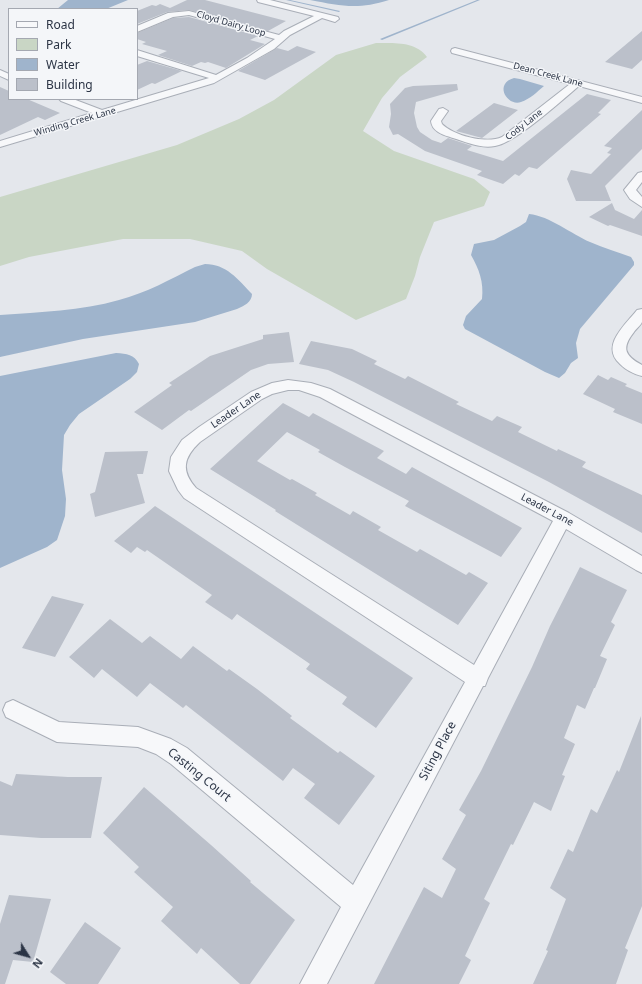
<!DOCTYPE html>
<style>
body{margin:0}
#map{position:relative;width:642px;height:984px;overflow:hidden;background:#e4e7ec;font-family:"Noto Sans",sans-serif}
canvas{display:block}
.legend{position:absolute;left:8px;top:8px;width:130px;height:92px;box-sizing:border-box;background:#f4f6f9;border:1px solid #a4a8b1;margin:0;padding:5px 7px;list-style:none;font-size:12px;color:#2b3445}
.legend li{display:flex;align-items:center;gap:8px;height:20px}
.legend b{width:20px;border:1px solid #a4a8b1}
.north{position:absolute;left:8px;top:936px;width:40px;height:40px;-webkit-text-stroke:3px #f4f6f9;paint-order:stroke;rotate:127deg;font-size:11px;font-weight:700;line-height:16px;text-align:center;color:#2b3445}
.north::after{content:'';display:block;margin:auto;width:14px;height:18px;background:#2b3445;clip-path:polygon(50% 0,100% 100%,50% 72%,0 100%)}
</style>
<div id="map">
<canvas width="642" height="984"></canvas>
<ul class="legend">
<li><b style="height:5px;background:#f7f8fa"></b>Road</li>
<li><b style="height:11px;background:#c9d6c5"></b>Park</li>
<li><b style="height:11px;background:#9fb4cc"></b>Water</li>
<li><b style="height:11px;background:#bbc0ca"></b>Building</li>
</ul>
<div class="north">N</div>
</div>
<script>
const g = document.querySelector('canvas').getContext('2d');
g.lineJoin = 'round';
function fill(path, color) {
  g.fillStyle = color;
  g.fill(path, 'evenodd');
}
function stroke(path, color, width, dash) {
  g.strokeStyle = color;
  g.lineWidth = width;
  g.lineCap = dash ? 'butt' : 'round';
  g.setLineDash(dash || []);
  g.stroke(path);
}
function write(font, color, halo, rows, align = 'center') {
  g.font = font + ' "Noto Sans",sans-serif';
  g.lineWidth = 3;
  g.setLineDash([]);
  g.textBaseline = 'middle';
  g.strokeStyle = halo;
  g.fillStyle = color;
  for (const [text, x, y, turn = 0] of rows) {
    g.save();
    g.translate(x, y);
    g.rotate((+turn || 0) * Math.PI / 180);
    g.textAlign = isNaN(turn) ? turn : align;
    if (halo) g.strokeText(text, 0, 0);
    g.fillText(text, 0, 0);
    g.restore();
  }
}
fill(new Path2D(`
 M376,43C393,43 416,41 427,57L400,77L382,98L363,131L394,151L474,179L490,192L484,206L434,222L420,257L415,276L406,299L356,320L267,269L242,251L190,239H123L29,257L0,266V197L177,145L239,119L274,100L336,55Z`), '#c9d6c5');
fill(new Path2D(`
 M68,0H128L106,9H57Z
 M310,0H389C358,10 341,6 310,0Z
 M514,78L520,79L544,86C537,92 530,99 521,102C508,107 493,84 514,78Z
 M529,214C550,216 571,234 590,242C604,248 618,252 631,257L634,262V265L580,329L576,343L578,358L571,363L565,373L559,378L545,372L465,329L463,325L466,316L482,299C484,282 479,269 471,255L474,244L494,240L520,226L526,222Z
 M205,264C226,264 238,279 252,294C252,302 244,306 237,309L195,322L83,339L0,357V315C40,312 81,311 119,300C146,293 171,279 195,267Z
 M116,353C127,354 134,354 139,364L137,372L130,379L79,414L70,425L64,435L62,470L66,499L65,516L57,540L47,547L0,568V376Z`), '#9fb4cc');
fill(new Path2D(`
 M286,0H290L340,11L339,12Z
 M477,0H480L382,40L380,39Z`), '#9fb4cc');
fill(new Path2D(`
 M187,0H205L286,21L268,31L189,10L167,12L137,24V11L152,5L156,6L160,4L170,8Z
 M189,17L258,36L250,40L265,44L226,68L208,62L205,63L201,62L192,66L158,55L167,51L142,44L146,42L137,39V33L173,18Z
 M642,31V60L632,69L605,62Z
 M297,46L316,52L265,80L238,71L277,48L288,51Z
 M147,61L182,71L155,84L152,83L137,90V65Z
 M457,84L458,90L416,102L414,113L417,127L420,132L432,140L441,143L448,138L472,146L467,150L503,161L587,94L611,100L598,113L601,114L537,169L529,167L519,176L515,174L503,184L477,175L482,171L425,151L398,134L393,135L389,127L391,114L390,104L405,88L413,86Z
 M0,87L9,91V99H27L60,113L45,120L38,117L0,135Z
 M494,103L518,110L482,138L456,131Z
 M642,110V149L605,186L611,201H576L567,179L571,170L591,174L611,154L607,153L612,148L604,146Z
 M612,203L615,210L634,219L642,210V236L610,225L608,226L589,217Z
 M289,332L294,362L268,364L251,370L191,411L189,410L162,430L134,412L172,385L169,383L210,356L263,339V335Z
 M311,341L352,349L377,361L374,364L405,379L408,376L459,402L456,404L492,421L497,416L522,427L518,432L557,451L558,449L586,462L582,467L642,495V533L549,482L354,382L328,370L299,364Z
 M598,375L608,380L611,377L627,384L625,386L642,393V424L613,412L615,409L583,394Z
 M283,403L309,417L313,413L384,451L377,458L406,474L412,467L522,528L501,557L405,506L409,501L345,467L318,452L320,450L287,432L257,461L290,480L292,479L317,493L315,495L350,515L353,511L381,527L378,530L417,552L420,549L466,575L469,572L488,583L458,625L275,511L276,510L210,469Z
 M148,451L143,474H137L145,503L95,517L90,494L95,492L105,452Z
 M155,506L413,678L376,728L342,704L347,697L306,669L310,664L237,614L232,620L205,602L212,595L147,550L145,552L137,547L131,553L114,541Z
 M580,567L627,590L611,622L615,625L600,656L607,659L595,688H594L585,709L577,705L564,738L575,744L562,775L565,776L551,811L534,802L513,845L511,844L484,899L490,903L465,956L471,960L459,984H374L424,887L442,898L456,869L442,859L466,815L459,810L481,771L532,667L550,626Z
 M52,596L84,604L55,657L22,648Z
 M110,619L142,643L150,636L181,659L193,646L227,671L229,669L257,689L292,716L290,718L338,753L340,751L375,776L339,825L304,798L315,784L293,768L283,781L186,705L183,708L150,683L137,697L102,669L94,678L69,657Z
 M641,716L642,906L625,948L628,950L616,984H533L548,951L546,950L566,899L550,888L568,849L573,852L591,809L597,813L617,770L619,772Z
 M16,774L68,777H102L91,838H41L0,835V781L12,786Z
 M144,787L211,845L251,881L250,882L295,920L250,984H240L201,948L197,954L161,921L173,907L134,872L139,867L103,833Z
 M9,895L51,899L33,962L13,960L5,984H0V924Z
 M85,922L121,948L98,984H66L50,972Z`), '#bbc0ca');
const minor = new Path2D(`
 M257,0H270L338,17L339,19L335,22L322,18L290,35L274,49L214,83L0,147V141L92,113L61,101L59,99H73L102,110L209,78L137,56V50L216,75L247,58L275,39L189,15L173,17L137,32V26L168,13L189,11L279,35L284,31L314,16L258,2Z
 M455,48L642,97V103L579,86C561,101 515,143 495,146C481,149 466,142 453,138C444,135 432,132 431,121L439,109L443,108L448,111L441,121L442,124C454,136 487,144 502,137L570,84L452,53L451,51L452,49Z
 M0,70L9,74V80L0,76Z
 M642,172V182L636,190L642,197V207L630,199L624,190L638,173Z
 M642,309C642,312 642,318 642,322C641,325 636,329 634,332C621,348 625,356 642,365V376C634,374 626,370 620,364C600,346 625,325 637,310Z
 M288,380L311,383L330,389L569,513L642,556V573L636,570L566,529L488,678L485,686H483L327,984H300L341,907L171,764L156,754L138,747L57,742L6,717L3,710L6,703L13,700L59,722L138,727L171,739L187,748L353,885L465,682L184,498L178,490L169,471L171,457L182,440L199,427L251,392L272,383ZM288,390H299L320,397L553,521L474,665L196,488C181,471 183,458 200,442L262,399L272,394Z`);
stroke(minor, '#a9aeb7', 2);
fill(minor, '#f7f8fa');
write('9px', '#2b3445', '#f4f6f9', [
 ["Cloyd Dairy Loop",231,24,16],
 ["Dean Creek Lane",548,75,15],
 ["Winding Creek Lane",75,122,-16],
 ["Cody Lane",524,125,-38]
]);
write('10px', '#2b3445', '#f4f6f9', [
 ["Leader Lane",236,410,-34],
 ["Leader Lane",547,510,28]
]);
write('12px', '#2b3445', '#f4f6f9', [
 ["Siting Place",438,751,-62],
 ["Casting Court",199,775,39]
]);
</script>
